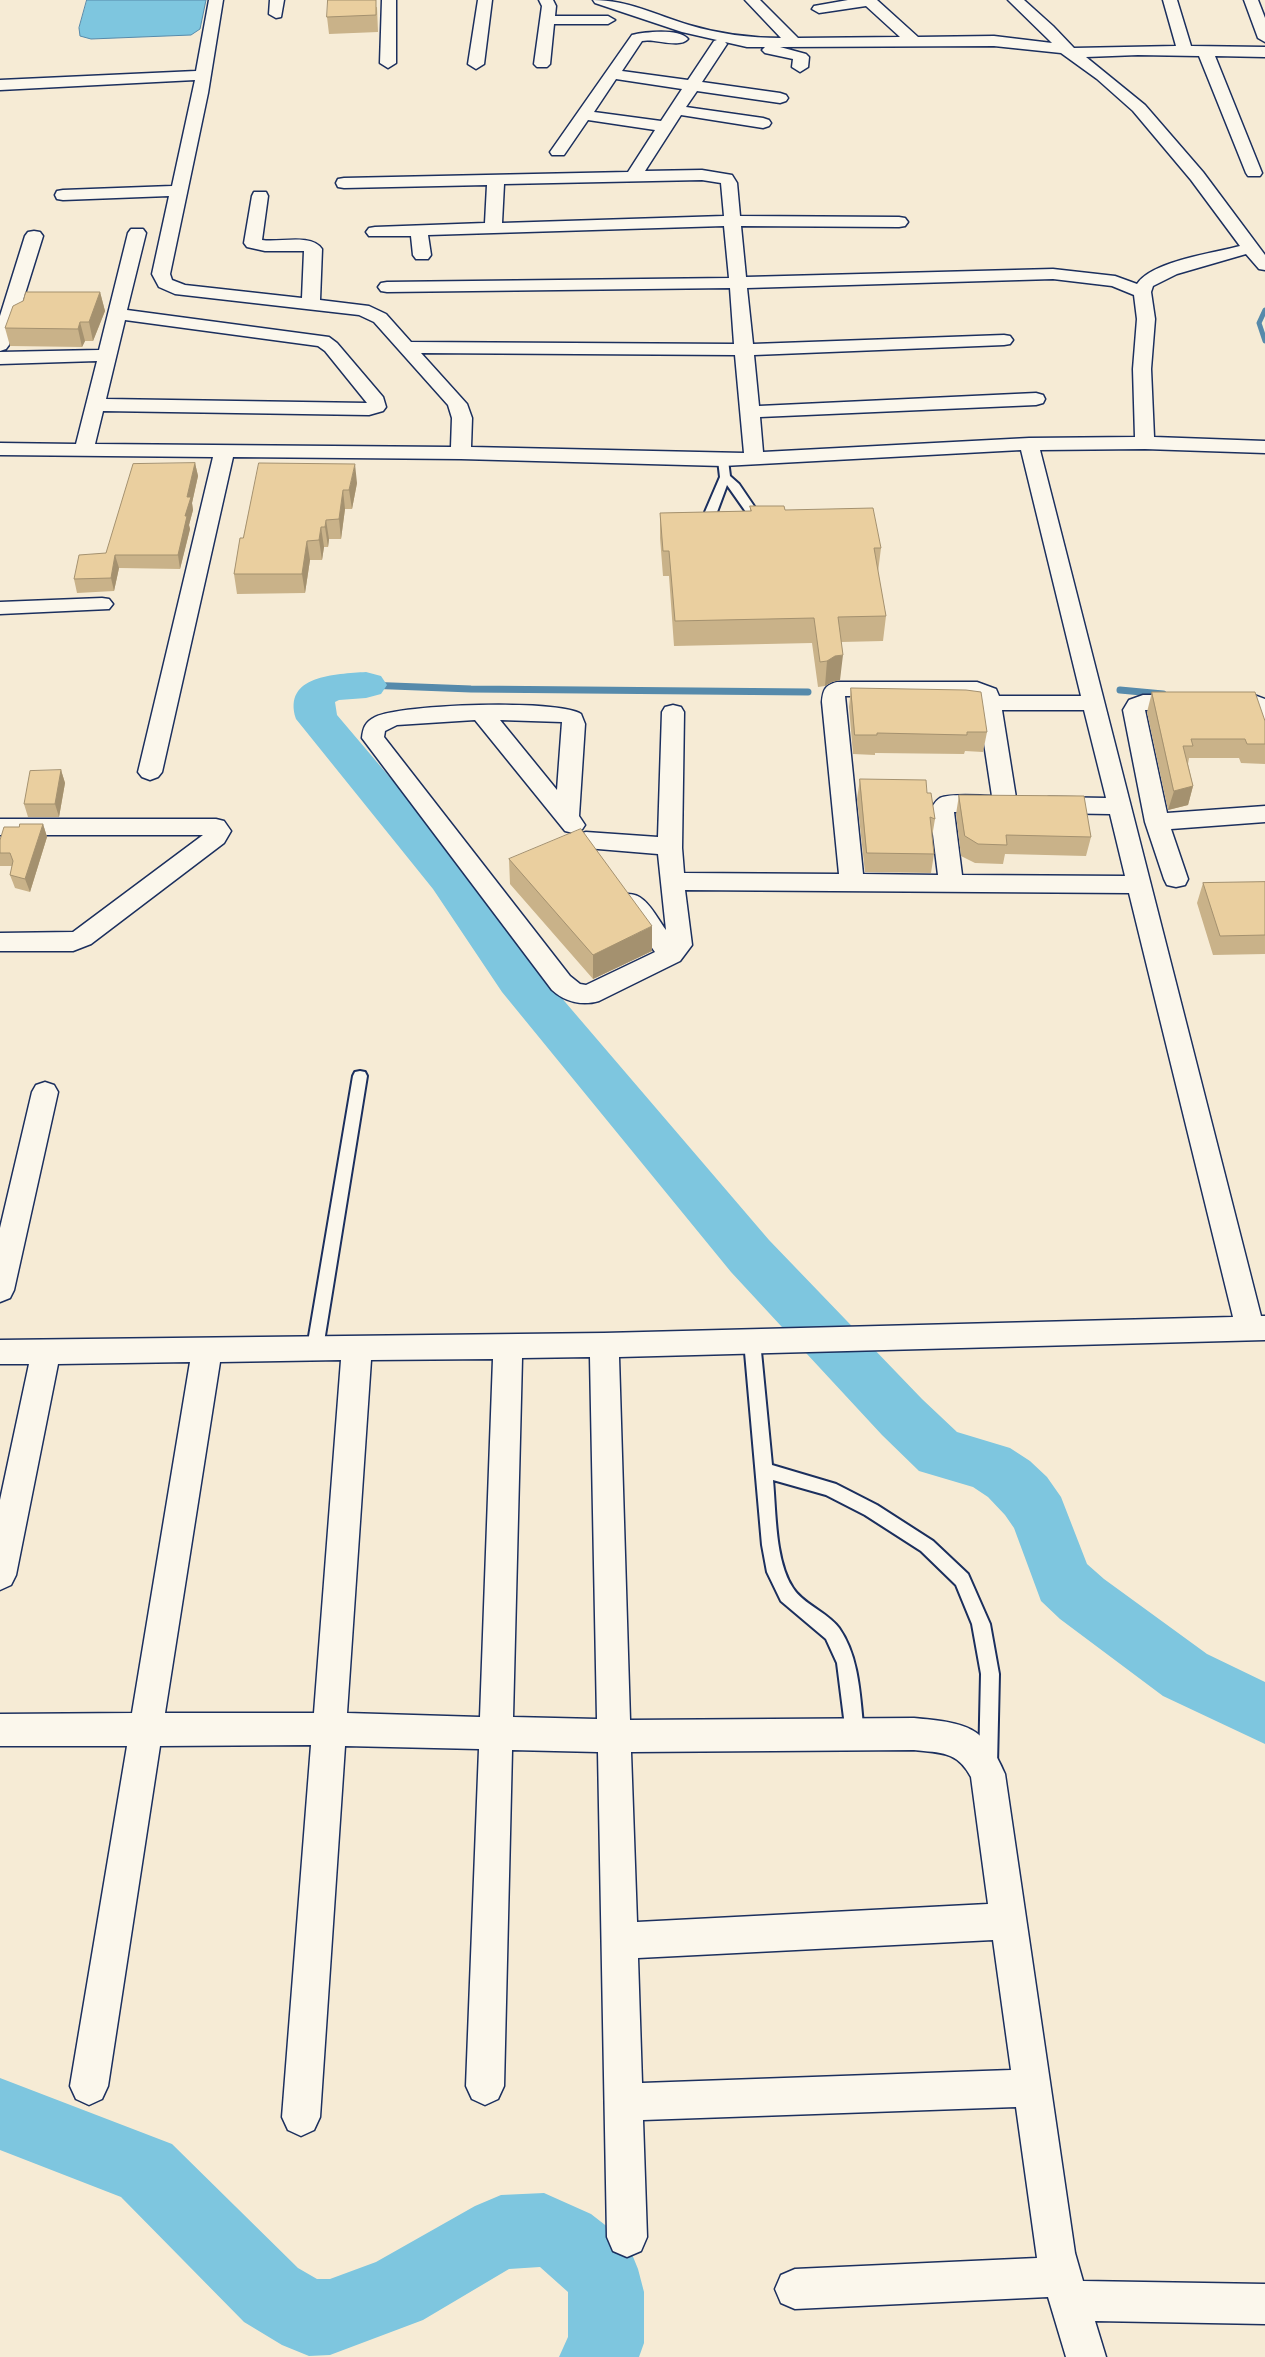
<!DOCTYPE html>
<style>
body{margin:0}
canvas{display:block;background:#f6ebd5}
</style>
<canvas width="1265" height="2357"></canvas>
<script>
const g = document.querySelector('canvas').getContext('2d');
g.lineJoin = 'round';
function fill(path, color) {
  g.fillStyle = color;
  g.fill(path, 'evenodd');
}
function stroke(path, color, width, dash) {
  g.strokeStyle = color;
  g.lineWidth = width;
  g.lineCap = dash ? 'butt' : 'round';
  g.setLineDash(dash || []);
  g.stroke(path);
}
const water = new Path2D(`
 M87,0H206L200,29L191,35L91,39L80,36L79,28Z`);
fill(water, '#7ec6df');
stroke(water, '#568aab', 1);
stroke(new Path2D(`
 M1265,310L1259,323L1265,341`), '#568aab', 5);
stroke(new Path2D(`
 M366,685L471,689L808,692
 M1120,690L1163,694`), '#568aab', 7);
fill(new Path2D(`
 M366,672L381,676L387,685L381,694L366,698L339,700L335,702L337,715L465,866L536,968L769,1240L922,1399L957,1432L1010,1448L1030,1461L1047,1477L1061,1497L1087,1564L1104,1579L1207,1654L1265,1682V1744L1163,1696L1060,1619L1041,1601L1014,1528L1005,1515L988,1497L973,1487L919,1471L882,1435L731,1272L502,992L433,889L296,719C282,675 336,674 366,672Z
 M0,2078L172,2144L298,2268L317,2279H330L376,2262L475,2206L501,2195L544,2193L591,2214L627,2242L638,2269L644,2292V2343L639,2357H559L568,2337V2292L540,2267L509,2269L423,2320L330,2355L309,2356L282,2345L244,2322L121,2197L0,2150Z`), '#7ec6df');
const lane = new Path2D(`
 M723,457L728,460L730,476L739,484L758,512C747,528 732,528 715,523L705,512L720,477L718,460ZM727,485L746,512L738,519L723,518L717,512Z
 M360,1071L365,1072L367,1076L323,1348L321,1353L315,1355L309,1353L307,1348L353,1076L355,1072Z
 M752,1334L758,1336L760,1341L772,1465L836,1484L877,1505L933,1541L968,1574L990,1624L999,1674L997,1765L995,1771L988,1774L981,1771L979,1765L981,1674L972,1624L956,1585L921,1551L865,1515L826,1495L773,1480C776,1512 775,1561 793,1588C803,1604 827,1612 839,1628C860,1658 860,1699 864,1734L861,1740L855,1743L849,1740L846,1734L837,1663L826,1639L781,1601L767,1572L762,1545L744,1341L746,1336Z`);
const street = new Path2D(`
 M209,0H223L208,93L170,274L172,280L185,285L302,298L304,251H265L247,247L244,243L252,196L254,192H266L268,196L262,240C279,243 311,233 322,249L320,300L369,306L386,314L411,342L734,344L730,288L387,292L381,291L378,287L381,283L387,282L729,278L724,226L428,235L431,255L428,259H416L413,255L411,236H369L366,232L369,228L375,227L485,223L487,185L344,188L338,187L336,183L338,179L344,178L628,172L655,130L588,120L564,155H552L550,152L632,35C644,32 679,28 688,39C679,49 655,38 642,41L622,71L688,80L714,41L717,40L682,32L595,3L593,0C628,0 656,15 689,25C719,34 750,38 781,38L745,0H760L798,38L900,37L866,6L819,13L812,9L814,6L848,0H877L918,37L994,36L1052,43L1008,0H1024L1053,26L1074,48L1176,46L1163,0H1177L1191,46L1265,47V57L1215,56L1262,173L1260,176H1248L1246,173L1199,56L1138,55L1086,57L1145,105L1203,172L1265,255V270L1259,269L1246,254L1177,274L1153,286L1151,292L1155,319L1151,369L1154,437L1265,441V453L1145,449L1040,450L1261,1316H1265V1340L619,1357L630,1720L914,1718C964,1723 984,1724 1005,1774L1075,2253L1083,2281L1265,2284V2324L1095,2321L1106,2357H1066L1048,2297L795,2309L781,2303L775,2289L781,2275L795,2269L1037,2258L1016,2107L643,2120L647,2237L641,2251L627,2257L613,2251L607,2237L598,1752L512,1750L504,2086L498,2099L485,2105L472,2099L466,2086L479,1749L345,1746L320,2117L314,2130L301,2136L288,2130L282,2117L311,1745L160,1746L108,2086L102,2099L89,2105L76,2099L70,2086L127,1746H0V1714L132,1713L190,1362L58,1364L16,1575L11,1585L0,1590V1500L29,1364H0V1340L604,1333L1233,1317L1129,893L685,890L692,945L680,961L599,1001C582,1006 565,1002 552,990L362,738C363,728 365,722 375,717C402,704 558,699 581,714L585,724L579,816L585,825L581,831L573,833L565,831L475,720L397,725L385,731L384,737L570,976L580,984L586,985L655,952L619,901L622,895C644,889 654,914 666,930L658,854L586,848L578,846L574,840L578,834L586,832L658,837L662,712L665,707L673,705L681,707L684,712L682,848L684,873L839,874L822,702C823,690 825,685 837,682H977L996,689L999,696H1081L1021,450L723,466L461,459L233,457L162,772L158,777L150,780L142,777L138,772L213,457L0,455V443L76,444L97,361L0,364V352L99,350L128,233L131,229H143L146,233L127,310L329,337L337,343L383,397L386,407L383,411L369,415L103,411L95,444L451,447L452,418L448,405L374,322L359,315L175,294L159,287L152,274L169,196L63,200L57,199L55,195L57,191L63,190L172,186L195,80L0,90V80L196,71ZM725,42L747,47H765L762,50L765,53L793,59L792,67L800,72L808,67L809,57L806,54L780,47L994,46L1061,53L1097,79L1133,111L1191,180L1240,246C1214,253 1152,261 1137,284L1115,276L1053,269L746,277L741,226L899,227L905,226L908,222L905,218L899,217L740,216L737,183L732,175L702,170L645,171L681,115L763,128L769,126L771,123L769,120L763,118L686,107L697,91L780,103L786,101L788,98L786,95L780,93L702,82L727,44ZM616,79L682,89L661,121L594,112ZM702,180L721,183L724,216L502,223L504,184ZM1053,279L1112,286L1134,295L1137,319L1133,369L1135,437L1029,438L763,452L760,417L1036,405L1043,403L1045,399L1043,395L1036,393L759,406L754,355L1004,345L1010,344L1013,340L1010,336L1004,335L753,344L747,288ZM125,320L318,346L325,351L367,403L106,399ZM421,353L735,355L744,453L471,447L472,418L467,404ZM845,696H971L964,698L961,703L964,708L979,710L992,796C979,796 952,793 940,798C936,800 933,806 930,810L938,875L863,874ZM1002,710H1084L1106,798L1049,797L1041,799L1037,805L1041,811L1049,813L1110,814L1125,876L962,875L954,812H1005L1013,810L1017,804ZM500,720L562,722L557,790ZM590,1357L597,1719L513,1717L522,1358ZM493,1359L480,1717L347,1713L371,1360ZM341,1360L314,1713H165L220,1362ZM914,1750C941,1753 957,1751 971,1777L988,1904L637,1922L631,1752ZM993,1940L1011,2070L642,2083L638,1958Z
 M270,0H284L281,17L276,18L269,14Z
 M382,0H396V63L388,68L380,63Z
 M478,0H492L484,64L476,69L468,64Z
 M539,0H553L556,6L555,16H608L615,20L608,24H554L550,64L547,67H537L534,64L542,6Z
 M1244,0H1258L1265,18V42L1258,38Z
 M34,231L40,232L43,236L9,345L6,349L0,351V316L25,236L28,232Z
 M102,598L109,599L113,604L109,609L0,614V602Z
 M1143,695H1254L1265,699V731L1257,729L1250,709L1145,710L1167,813L1265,806V822L1171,829L1188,879L1185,885L1176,887L1167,885L1164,879L1145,822L1123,710L1129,700Z
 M0,819H216L224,821L231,831L224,843L91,944L73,951H0V933L73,932L203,835H0Z
 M45,1082L54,1085L58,1092L14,1290L10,1298L0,1302V1228L32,1092L36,1085Z`);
stroke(lane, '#1b2f5e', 4);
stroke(street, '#1b2f5e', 3);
fill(lane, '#fbf7ec');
fill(street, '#fbf7ec');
fill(new Path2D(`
 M377,7L378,32L329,34L327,17Z
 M100,292L105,311L93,341H85L82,347L10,346L5,328Z
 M195,463L198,476L192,503L193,510L189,525L190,529L180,569L119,568L114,591L77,593L74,579L106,553Z
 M357,483L352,509H345L341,539H329L328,547H324L322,560H310L305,593L237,594L234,574L243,538Z
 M750,506L785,510L881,548L878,572L886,616L883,641L841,642L840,680L832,682L825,686L818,687L812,643L674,646L669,576H663L660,538V513L750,511Z
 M851,688L987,732L983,752L965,751L964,754L875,753V755L853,754L849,707Z
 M1152,692L1265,721V764L1241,763L1239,758H1189L1188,764L1193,786L1188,805L1168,810L1147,712Z
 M61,770L65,783L59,817H28L24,804Z
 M860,779L927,793L935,819L932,837L934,854L931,873L865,872L857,799Z
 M959,795L1091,837L1086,856L1005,854L1003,864L975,863L961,856L956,814Z
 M43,824L47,837L30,892L15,888L10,875L12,866H0V840L19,827Z
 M509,859L652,951L593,979L510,884Z
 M1265,882V954L1213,955L1197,903L1203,883Z`), '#c9b289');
fill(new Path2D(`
 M100,292L105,311L93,341L89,322Z
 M80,322L85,341L82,347L78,329Z
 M195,463L198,476L192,503L193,510L189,525L190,529L180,569L178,555L185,516L187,497Z
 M355,464L357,483L352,509L349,490Z
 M343,490L345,509L341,539L339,519Z
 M326,520L329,539L328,547L325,527Z
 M321,527L324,547L322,560L319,540Z
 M307,541L310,560L305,593L302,574Z
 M115,555L119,568L114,591L111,578Z
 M843,655L840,680L832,682L825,686L827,661L835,656Z
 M61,770L65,783L59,817L55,804Z
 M1193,786L1188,805L1168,810L1174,791Z
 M43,824L47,837L30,892L25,879Z
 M652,926V951L593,979V955Z`), '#a4916f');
const building = new Path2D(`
 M328,0H376V15L327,17Z
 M26,292H100L89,322H80L78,329L5,328L13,306L23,301Z
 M195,463L187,497H191L185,516H187L178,555H115L111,578L74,579L79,555L106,553L133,464Z
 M259,463L355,464L349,490H343L339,519L326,520L325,527H321L319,540L307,541L302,574H234L240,538H243Z
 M750,506H784L785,510L873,508L881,548H874L886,616L838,617L843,655L835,656L827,661L820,662L814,618L675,621L669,551H663L660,513L751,511Z
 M851,688L966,690L981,692L987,732H967V735L877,733V735H855Z
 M1152,692H1255L1265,721V744H1247L1245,739H1191L1193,746H1183L1193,786L1174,791Z
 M61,770L55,804H24L30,771Z
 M860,779L926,780L927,793H931L935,819L930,817L934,854L867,853Z
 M959,795L1084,796L1091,837L1006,835L1007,845L978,844L965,836Z
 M20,824H43L25,879L10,875L13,861L10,853H0V840L4,827H19Z
 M581,829L652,926L593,955L509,859Z
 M1265,882V935L1220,936L1203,883Z`);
fill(building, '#eacf9f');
stroke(building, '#a4916f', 1);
</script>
